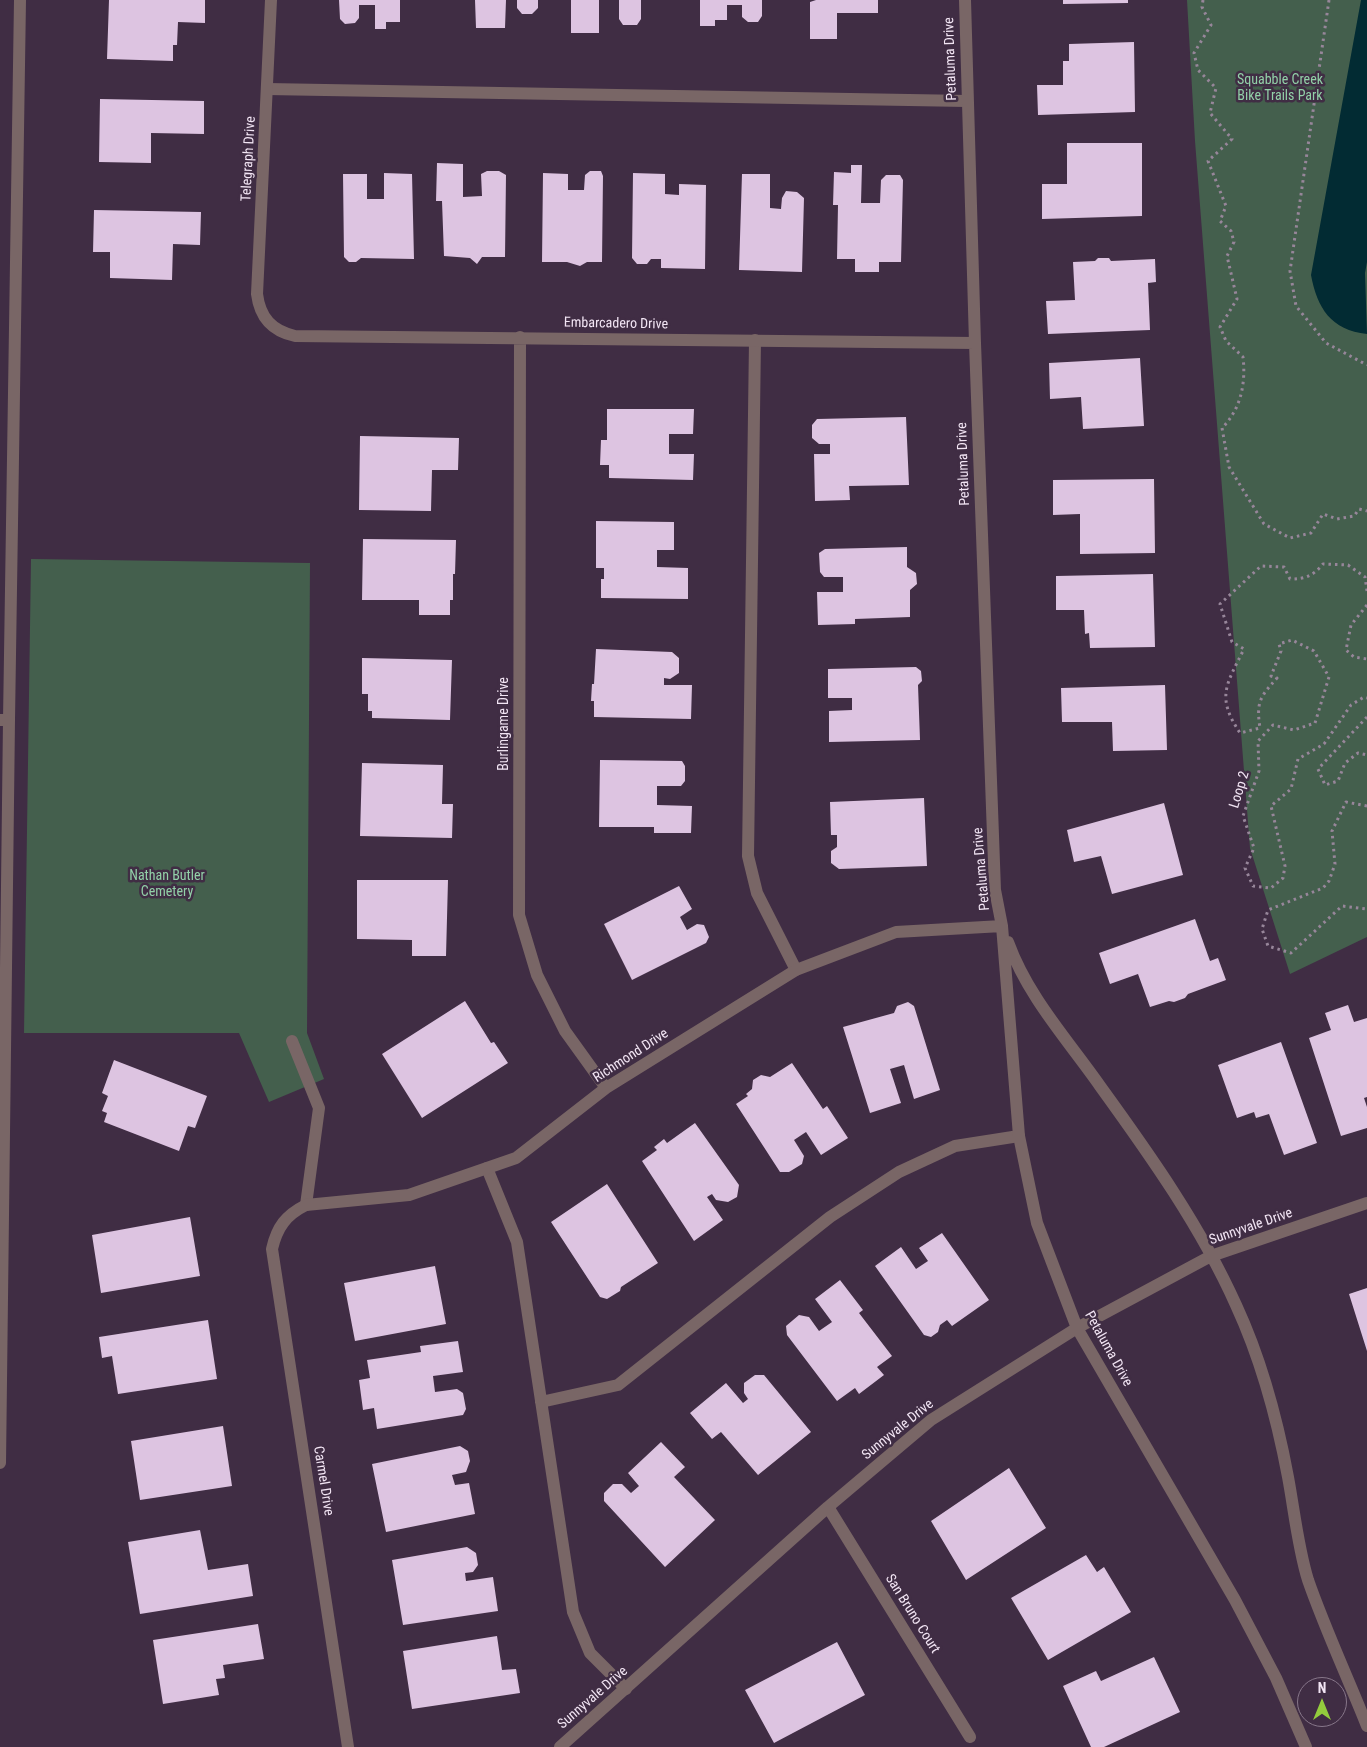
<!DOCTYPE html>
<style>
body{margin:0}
#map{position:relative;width:1367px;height:1747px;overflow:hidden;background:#402d44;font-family:"Roboto Condensed",sans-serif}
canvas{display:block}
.north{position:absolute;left:1297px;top:1677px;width:50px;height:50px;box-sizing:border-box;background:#402d44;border:1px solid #87778a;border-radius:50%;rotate:0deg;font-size:14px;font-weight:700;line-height:20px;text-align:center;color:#f2e5f4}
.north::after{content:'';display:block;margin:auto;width:18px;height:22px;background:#93cc3d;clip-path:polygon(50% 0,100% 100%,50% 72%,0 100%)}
</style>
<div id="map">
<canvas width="1367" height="1747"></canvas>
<div class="north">N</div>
</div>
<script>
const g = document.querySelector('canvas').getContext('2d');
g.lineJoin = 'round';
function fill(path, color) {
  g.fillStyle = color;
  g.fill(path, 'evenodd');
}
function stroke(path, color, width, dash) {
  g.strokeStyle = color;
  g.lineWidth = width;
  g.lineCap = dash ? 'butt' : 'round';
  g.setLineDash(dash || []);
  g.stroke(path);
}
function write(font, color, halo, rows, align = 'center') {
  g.font = font + ' "Roboto Condensed",sans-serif';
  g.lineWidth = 5;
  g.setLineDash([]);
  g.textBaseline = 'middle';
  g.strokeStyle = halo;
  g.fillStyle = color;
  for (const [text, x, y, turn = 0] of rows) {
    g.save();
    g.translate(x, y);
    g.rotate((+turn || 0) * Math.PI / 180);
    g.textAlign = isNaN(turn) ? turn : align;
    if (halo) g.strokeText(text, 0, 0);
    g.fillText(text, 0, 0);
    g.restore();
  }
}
fill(new Path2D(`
 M1187,0H1367V937L1290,974L1250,848L1195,141Z
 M31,559L310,563L307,1033L324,1079L269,1102L239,1033H24Z`), '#445f4d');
fill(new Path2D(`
 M1361,0H1367V262L1365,273L1367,334C1331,330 1317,308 1311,275Z`), '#022b33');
fill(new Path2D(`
 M109,0H205V23L178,22L177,45H173V61L107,59Z
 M339,0H400V22H386V29H375V5H359V18L355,23L345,24L340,19Z
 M475,0H506L505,28H476Z
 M517,0H538V8L532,14H522L517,8Z
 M571,0H599V33H571Z
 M619,0H641V19L637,25H623L619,19Z
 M700,0H762V16L758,22H748L742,17V5H727V20H715V26H700Z
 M816,0H878V13H837V39H810V2Z
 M1063,0H1128V3L1063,4Z
 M1134,42L1135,112L1038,115L1037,85H1063V61H1069V44Z
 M100,99L204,101V134L151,133V163L99,162Z
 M1067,143H1142V216L1042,219V184H1067Z
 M437,163L463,164V197L482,196L481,174L487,171H499L506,175L505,257H482L477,264L470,258L444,256L442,201H436Z
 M851,165H862L861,203H880L881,180L886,175H900L903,180L901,262H879V272H855V259H837L838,205H833L834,172L851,173Z
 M590,171H601L603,176L602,262H587L580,266L567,262H542L543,173L568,174V190H584L585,175Z
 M384,173L412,174L414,259L361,258L356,262H349L344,257L343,174H367V199H384Z
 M633,173L665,174V194L679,195V184L706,185L705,269L661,268V259H651L647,264H637L632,258Z
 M742,174H770V208L781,209L782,198L786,191L797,192L804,198L802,272L739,270Z
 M94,210L201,212L200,245L173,244L172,280L110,278V252H93Z
 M1098,258H1109L1111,261L1155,259L1156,282L1148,283L1150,330L1048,334L1046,301L1075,300L1073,262L1095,261Z
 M1140,358L1144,426L1083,429L1081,397L1050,399L1049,363Z
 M607,409H694L693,434H669V454H694L693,480L609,478V465H600L601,440H607Z
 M906,417L909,485L849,486L850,500L815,501L814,454H830V444H819L812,438V425L817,419Z
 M360,436L459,438L458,470H432L431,511L359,510Z
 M1154,479L1155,553L1080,554V514L1053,515V480Z
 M596,521L674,522V550H657V567L688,568V599L601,598V579H604V568H596Z
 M363,539L456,540L455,574H453V600H450V615H419V600H362Z
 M907,547V567L916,573L917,584L910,590V617L855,619V624L818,625L817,592H843V577H824L820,572L819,553L825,549Z
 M1153,574L1155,647L1090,648L1089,633L1085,634L1084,610H1056V576Z
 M596,649L672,652L679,658V673L670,679L664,678V685H692L691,719L594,717V701H591L592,684H594Z
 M362,658L452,660L450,720L372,718V711H368V694H362Z
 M916,667L921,671L922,681L918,685L920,740L829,742V711L852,710V698H828V669Z
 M1165,685L1167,750L1113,751L1112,722H1062L1061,688Z
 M600,760L682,761L685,766V781L681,786H657V805L692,806L691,833H654V827H599Z
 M362,763L443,765L442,804H453L452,838L360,836Z
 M924,798L927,866L839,869L831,863V851L837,847V835H831L830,802Z
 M1164,803L1183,875L1112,894L1101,856L1074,862L1067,830Z
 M357,880H448L446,956H412V940L357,939Z
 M679,886L692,909L680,917L687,930L697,924L704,925L709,937L706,943L632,980L604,924Z
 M1195,919L1210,961L1218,958L1226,980L1188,994L1185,998L1174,1002L1169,1001L1150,1007L1138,974L1110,984L1099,953Z
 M465,1001L491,1043L494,1042L508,1063L422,1118L382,1054Z
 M908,1002L914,1006L940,1090L914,1099L904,1065L890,1069L901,1103L870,1113L843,1027L894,1013L897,1006Z
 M1348,1005L1354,1022L1367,1018V1097L1364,1098L1367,1107V1128L1341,1136L1309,1038L1331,1030L1325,1013Z
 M1281,1042L1317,1143L1284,1155L1269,1114L1256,1118L1254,1112L1237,1118L1218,1065Z
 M114,1060L207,1096L195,1128L188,1126L179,1151L104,1122L107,1113L102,1111L108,1096L102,1093Z
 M792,1063L823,1109L827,1106L848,1138L821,1155L806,1132L794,1140L804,1156L802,1164L789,1172H780L736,1104L748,1096L746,1094L752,1089L753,1080L761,1075L770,1077Z
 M695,1123L739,1185L737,1197L728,1202L716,1200L712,1194L707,1197L723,1220L694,1241L642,1161L657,1150L654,1147L664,1139L667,1143Z
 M607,1184L658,1263L621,1287L620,1291L607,1299L600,1297L551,1222Z
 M190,1217L200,1276L101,1293L92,1235Z
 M942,1233L989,1300L952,1326L947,1320L940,1325L938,1332L931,1337L924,1335L875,1266L901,1247L916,1269L928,1261L919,1248Z
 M435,1266L446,1324L355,1341L344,1283Z
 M840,1280L863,1310L859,1313L892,1356L877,1367L884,1375L859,1394L855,1388L837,1401L787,1335L786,1326L799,1315L809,1317L819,1331L832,1322L815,1299Z
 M1367,1288V1351L1349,1294Z
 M208,1320L217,1379L118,1394L112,1356L102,1358L99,1337Z
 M458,1341L463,1372L433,1376L435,1392L457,1389L463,1393L466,1409L463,1415L377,1429L374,1408L363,1410L359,1380L370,1378L367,1360L421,1352L420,1346Z
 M755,1375H764L811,1432L758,1475L721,1432L712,1439L690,1413L726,1383L743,1403L748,1399L744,1393V1383Z
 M223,1426L232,1486L140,1500L131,1441Z
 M661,1442L685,1467L674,1477L715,1520L665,1567L604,1501V1493L613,1484H622L631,1493L639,1486L628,1473Z
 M460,1446L468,1451L470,1461L466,1472L452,1475L455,1485L469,1483L475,1514L386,1532L372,1464Z
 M1009,1468L1046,1528L966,1580L931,1521Z
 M200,1530L208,1570L248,1564L253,1596L140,1614L128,1542Z
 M467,1547L476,1553L478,1565L473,1572L465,1573L466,1581L493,1577L498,1611L403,1625L392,1560Z
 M1086,1555L1097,1572L1104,1567L1131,1612L1048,1660L1011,1598Z
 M258,1624L264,1659L223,1665L225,1678L216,1679L219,1695L163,1704L153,1640Z
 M497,1636L502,1670L516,1669L520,1693L412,1709L403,1651Z
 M837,1642L865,1695L774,1743L745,1690Z
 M1154,1657L1180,1712L1104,1747H1091L1063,1686L1096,1671L1101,1681Z`), '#ddc4e1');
stroke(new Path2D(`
 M1203,0L1202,7L1211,25L1194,53L1198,70L1216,88L1210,113L1232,139L1208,161L1226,206L1220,221L1231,231L1234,242L1227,256L1237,299L1220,327L1226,341L1243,357C1246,383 1241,409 1222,428L1229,467L1264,524L1290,538L1311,533L1323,514L1337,519L1354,516L1359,509L1367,511
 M1329,0L1290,271L1296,306L1326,343L1367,365
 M1367,591L1365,577L1348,565L1323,564C1313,576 1305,579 1290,579L1284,567L1261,566L1220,604L1232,642L1244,649C1226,685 1216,697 1240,733L1260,728C1256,702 1260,697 1277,678L1271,676L1281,651L1279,644L1292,640L1314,651L1329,677L1315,723L1294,730L1273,725L1258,741L1259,771L1243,816L1254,848L1245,868L1253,886L1271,888L1283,878L1285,866L1271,806L1291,789L1298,759L1324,744L1351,705L1364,697L1367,698
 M1367,605L1351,625L1346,650L1354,657L1367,659
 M1367,717L1318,769L1325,785L1338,781L1345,763L1358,753L1367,755
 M1367,806L1346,802L1332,831L1335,864L1329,881L1323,888L1268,910L1262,929L1268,946L1291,953L1342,906L1367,909`), '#97869a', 3, [2.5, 4]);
stroke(new Path2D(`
 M267,89L967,101
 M755,340L748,856L757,893L796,970
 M0,720H9L0,1463
 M9,720L20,0
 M292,1041L319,1108L306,1205
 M487,1168L517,1242L573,1612L590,1653L626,1689
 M541,1402L618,1385L830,1217L899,1172L955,1146L1019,1136`), '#796666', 12);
stroke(new Path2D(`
 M271,0L257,294C260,318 272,331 295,336L975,343
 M965,0L975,343L995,890L1002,926L1019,1136L1037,1223L1077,1328L1235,1600L1276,1678L1306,1747
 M520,337L519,915L537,975L565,1031L606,1088
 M1008,942C1028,997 1067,1039 1100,1086C1150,1155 1201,1227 1236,1305C1261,1359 1277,1418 1288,1477C1294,1509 1298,1548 1308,1580C1325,1629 1348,1678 1367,1726
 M828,1507L970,1737
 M348,1747L272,1249C277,1227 286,1215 306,1205L409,1195L516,1158L606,1088L796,970L896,932L1002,926
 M560,1747L828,1507L931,1420L1077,1328L1211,1256L1367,1203`), '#796666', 12);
write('14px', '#f2e5f4', '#402d44', [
 ["Petaluma Drive",951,59,-92],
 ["Telegraph Drive",249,159,-87],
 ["Embarcadero Drive",616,324,1],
 ["Petaluma Drive",964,464,-92],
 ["Burlingame Drive",504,724,-90],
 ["Loop 2",1240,790,-73],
 ["Petaluma Drive",982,869,-95],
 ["Richmond Drive",631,1056,-33],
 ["Sunnyvale Drive",1251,1227,-19],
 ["Petaluma Drive",1108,1349,61],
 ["Sunnyvale Drive",898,1430,-39],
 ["Carmel Drive",323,1481,81],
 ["San Bruno Court",912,1614,58],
 ["Sunnyvale Drive",593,1698,-41]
]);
write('14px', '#92d1a8', '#402d44', [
 ["Squabble Creek",1280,80],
 ["Bike Trails Park",1280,96],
 ["Nathan Butler",167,876],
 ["Cemetery",167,892]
]);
</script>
